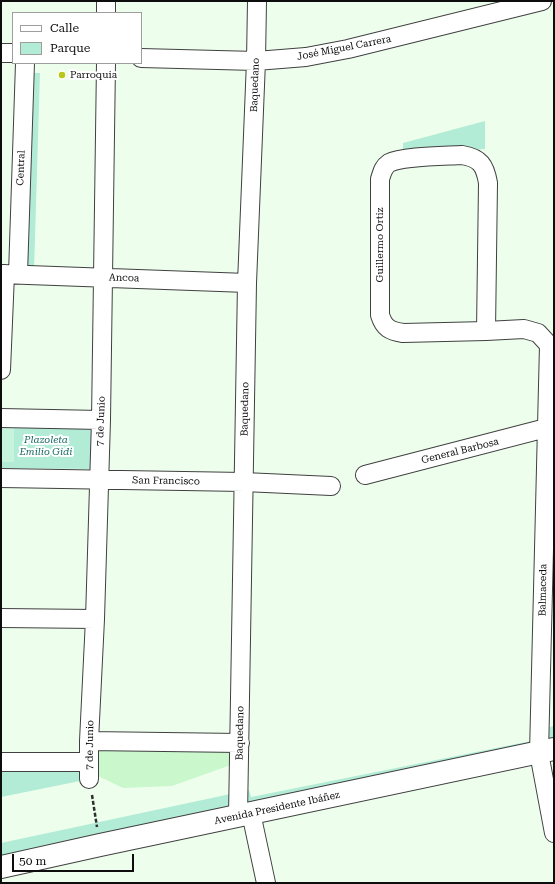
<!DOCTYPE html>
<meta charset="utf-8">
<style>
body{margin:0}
#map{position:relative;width:555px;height:884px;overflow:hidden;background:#edffec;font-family:"Roboto Serif",serif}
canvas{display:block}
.frame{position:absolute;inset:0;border:2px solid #0d0d0d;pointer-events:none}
.legend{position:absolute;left:12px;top:12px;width:130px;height:52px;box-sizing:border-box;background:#fff;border:1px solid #9e9e9e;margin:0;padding:5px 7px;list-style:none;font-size:12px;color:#0d0d0d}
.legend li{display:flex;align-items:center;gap:8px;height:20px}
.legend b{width:20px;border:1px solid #9e9e9e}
.scale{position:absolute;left:12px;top:854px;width:122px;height:18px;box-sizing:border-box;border:2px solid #0d0d0d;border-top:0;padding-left:5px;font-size:12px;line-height:14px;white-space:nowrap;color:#0d0d0d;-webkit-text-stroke:3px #fff;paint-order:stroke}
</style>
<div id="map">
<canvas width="555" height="884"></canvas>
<div class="frame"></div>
<ul class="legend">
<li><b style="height:5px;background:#fff"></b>Calle</li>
<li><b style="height:11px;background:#b3ecd6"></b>Parque</li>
</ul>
<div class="scale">50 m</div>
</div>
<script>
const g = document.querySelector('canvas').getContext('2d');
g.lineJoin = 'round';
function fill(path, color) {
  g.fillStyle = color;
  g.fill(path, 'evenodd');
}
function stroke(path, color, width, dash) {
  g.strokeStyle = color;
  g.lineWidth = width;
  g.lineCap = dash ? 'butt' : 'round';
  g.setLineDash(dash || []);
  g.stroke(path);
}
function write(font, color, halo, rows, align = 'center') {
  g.font = font + ' "Roboto Serif",serif';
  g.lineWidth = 4;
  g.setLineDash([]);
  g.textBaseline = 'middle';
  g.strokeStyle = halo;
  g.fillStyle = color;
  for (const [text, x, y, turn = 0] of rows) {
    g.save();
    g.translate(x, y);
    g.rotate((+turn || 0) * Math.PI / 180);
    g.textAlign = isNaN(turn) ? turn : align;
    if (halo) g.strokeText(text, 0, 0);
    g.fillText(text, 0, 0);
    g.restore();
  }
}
fill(new Path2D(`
 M94,737L244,743L242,761L172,786L123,788L92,773Z`), '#caf7cc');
fill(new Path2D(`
 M17,73H40L34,271L12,270Z
 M485,121V149L403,156V143Z
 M1,421L93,424L91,469L1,468Z
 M554,726V747L1,862V843L249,790L251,797L536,740L537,730Z
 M1,762L84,765L85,780L1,797Z`), '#b3ecd6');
fill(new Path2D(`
 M1,422H14V462H1Z`), '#c5f3db');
const minor = new Path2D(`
 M106,1V13
 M1,53H13
 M141,58L256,61L306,57L348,49L542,1
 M1,274L247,283
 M18,274L25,63
 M486,331L488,183C485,165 480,158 462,155C445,156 402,156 389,163C383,167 382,173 380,179V315C384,328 390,331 403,333L486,331L524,329L538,333L549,345L539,753L554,833
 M1,370L5,274
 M1,418L101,420
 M365,475L554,426
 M1,478L244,482L331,486
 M1,618L95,619
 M89,741L240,743
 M1,762H89
 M89,779V741L95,619L101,420L106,63
 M251,813L266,883
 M238,816L247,283L256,61L257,1`);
const tertiary = new Path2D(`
 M1,867L100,845L554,749`);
stroke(minor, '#404040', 20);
stroke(tertiary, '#404040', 24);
stroke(new Path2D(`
 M92,795L97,827`), '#2f2f2f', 2.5, [4, 2]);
stroke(minor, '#fff', 18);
stroke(tertiary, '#fff', 22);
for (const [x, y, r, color] of [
 [62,75,4,"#bac71a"]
]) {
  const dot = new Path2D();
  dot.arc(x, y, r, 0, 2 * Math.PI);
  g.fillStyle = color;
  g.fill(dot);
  stroke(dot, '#fff', 1.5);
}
write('10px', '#0d0d0d', '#fff', [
 ["José Miguel Carrera",344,48,-11],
 ["Baquedano",255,85,-88],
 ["Central",21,168,-88],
 ["Guillermo Ortiz",380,245,-90],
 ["Ancoa",124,278,2],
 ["Baquedano",245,409,-89],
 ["7 de Junio",101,421,-88],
 ["General Barbosa",460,451,-14],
 ["San Francisco",166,481,1],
 ["Balmaceda",543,590,-89],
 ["Baquedano",240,733,-89],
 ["7 de Junio",90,745,-89],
 ["Avenida Presidente Ibáñez",277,808,-12]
]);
write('10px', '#0d0d0d', '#fff', [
 ["Parroquia",70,75]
], 'left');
write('italic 10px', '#186962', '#fff', [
 ["Plazoleta",46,440],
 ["Emilio Gidi",46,452]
]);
</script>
